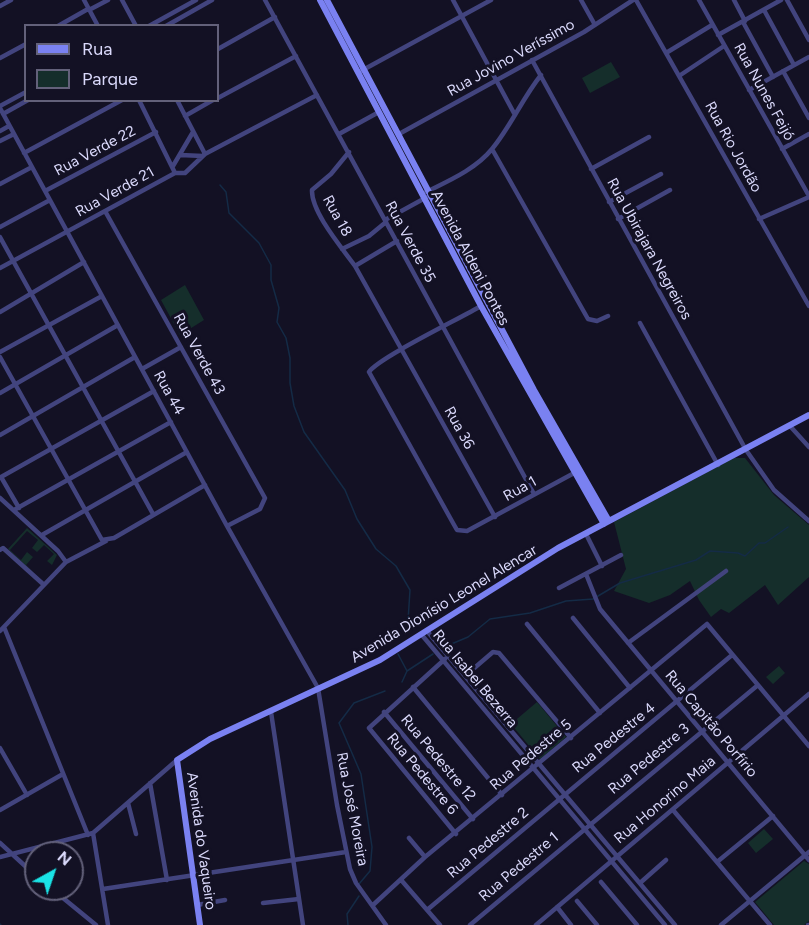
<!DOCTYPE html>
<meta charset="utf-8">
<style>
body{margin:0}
#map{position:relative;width:809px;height:925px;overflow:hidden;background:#131124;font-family:Figtree,sans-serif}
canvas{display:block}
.legend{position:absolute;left:24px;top:24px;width:195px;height:78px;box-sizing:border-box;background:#131124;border:2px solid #63617a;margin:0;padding:8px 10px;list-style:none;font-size:18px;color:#dad9fb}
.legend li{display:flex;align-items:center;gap:12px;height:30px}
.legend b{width:30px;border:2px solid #63617a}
.north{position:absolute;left:24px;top:841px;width:60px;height:60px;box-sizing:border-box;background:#131124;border:2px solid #63617a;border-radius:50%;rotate:40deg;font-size:16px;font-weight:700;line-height:24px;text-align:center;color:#dad9fb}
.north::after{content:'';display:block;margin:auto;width:21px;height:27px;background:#1ae3e6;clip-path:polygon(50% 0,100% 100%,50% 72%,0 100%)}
</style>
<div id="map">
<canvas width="809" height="925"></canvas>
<ul class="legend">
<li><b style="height:8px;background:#7a81f1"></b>Rua</li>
<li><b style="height:16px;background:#152e2b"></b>Parque</li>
</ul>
<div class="north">N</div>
</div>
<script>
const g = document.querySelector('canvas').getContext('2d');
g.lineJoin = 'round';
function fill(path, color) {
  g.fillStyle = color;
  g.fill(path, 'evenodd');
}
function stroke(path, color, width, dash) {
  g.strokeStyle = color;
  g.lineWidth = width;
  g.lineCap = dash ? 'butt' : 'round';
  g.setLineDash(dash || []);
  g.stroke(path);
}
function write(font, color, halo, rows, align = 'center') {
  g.font = font + ' Figtree,sans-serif';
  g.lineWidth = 6;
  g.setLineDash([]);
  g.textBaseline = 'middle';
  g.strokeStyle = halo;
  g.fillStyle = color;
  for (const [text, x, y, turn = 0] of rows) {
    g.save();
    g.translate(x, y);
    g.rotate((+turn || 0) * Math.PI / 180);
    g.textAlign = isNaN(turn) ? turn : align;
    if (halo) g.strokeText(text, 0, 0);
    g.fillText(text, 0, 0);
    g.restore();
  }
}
fill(new Path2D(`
 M611,62L620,77L590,93L582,78Z
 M185,285L204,320L180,335L161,300Z
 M734,458H745L774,495L809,525V577L778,605L765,585L729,613L721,609L711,617L699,600L690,581L670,595L649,603L614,591L626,569L614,522Z
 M27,528L57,555L52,565L47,561L54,554L44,545L37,552L32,548L38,540L27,531L10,550L21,560L27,552L33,557L26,565L36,575L8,549Z
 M779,666L785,673L773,684L766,677Z
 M537,702L566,737L540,759L511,724Z
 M764,829L773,839L756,853L748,843Z
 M804,861L809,864V921L804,925H774L755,902Z`), '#152e2b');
stroke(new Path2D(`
 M220,185L226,192L229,213L259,243L271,265V280L279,308L277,322L286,338L290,358V383L294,406L304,432L345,490L357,519L376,549L396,566L410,590L408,621L394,640
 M449,645L468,637L490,619L530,613L566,601L593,599L620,583L696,560L710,551L738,553L745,556L759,543H765L788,527
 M398,654L407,671L402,682
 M407,671L433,654
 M359,884L370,871L372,847L361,774L339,723L354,703L385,691
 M0,924L1,925
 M348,925L347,914L359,896`), '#142b46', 1.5);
stroke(new Path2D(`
 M84,0L98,26
 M122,0L136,26
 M265,0L534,494
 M453,0L515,115
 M581,0L595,25
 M636,0L809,306
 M699,0L809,196
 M734,0L745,21
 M787,0L809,40
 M0,6L11,0
 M89,10L108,0
 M764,10L794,65
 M743,22L773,77
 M58,26L88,9
 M149,26L196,0
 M166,26L212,0
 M718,35L781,0
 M218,49L275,17
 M666,53L712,25
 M0,58L26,44
 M532,60L746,450L774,490L809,521
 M361,71L491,0
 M783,71L809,118
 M679,76L724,46
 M749,90L809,57
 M218,98L296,56
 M139,100L175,173
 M177,100L205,154L317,95
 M0,106L26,92
 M0,108L227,526L318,688L337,805L350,869L356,883L386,925
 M3,114L28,100
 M185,116L213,100
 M0,131L9,126
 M339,134L379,112
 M399,134L584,32L633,0
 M0,141L14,134
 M492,149L588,319L597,321L608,316
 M782,149L809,134
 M349,152L331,174L312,190C311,212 342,248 355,266L495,517
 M24,153L122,100
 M180,155L203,156
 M173,166L193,132
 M591,169L649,137
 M0,184L32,167
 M45,191L156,132
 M426,192C448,181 476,169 492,149C511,126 522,99 541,75
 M609,202L661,174
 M105,211L265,498L260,509L227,526
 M618,219L670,190
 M759,219L809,197
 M385,220L427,197
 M0,227L50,200
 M0,237L153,514
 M342,249L369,236L386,222
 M355,266L397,241
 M0,268L175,173H185L205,154
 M481,306C461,318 378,358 369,372L453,523L457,530L467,531L576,472
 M0,312L84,262
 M640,323L718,465
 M0,352L102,296
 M0,357L102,540L114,538L205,485
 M142,369L181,347
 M0,393L118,325
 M790,426L809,447
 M0,435L135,357
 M1,477L154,391
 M1,477L19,508
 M0,498L58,551L66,562L0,631
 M14,510L171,422
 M586,534L602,566
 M42,535L187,452
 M0,550L3,548L43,584
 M66,562L106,541
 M586,574L600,609L809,860
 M559,588L621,555
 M573,618L630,688
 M527,624L600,713
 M4,627L88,835
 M427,631L675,925
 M421,634L665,925
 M628,643L726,571
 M445,659L369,728L456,834
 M465,676L493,652L499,653L571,738
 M413,687L502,795
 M271,712L303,925
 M384,712L473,819
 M0,748L27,795
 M150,783L167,880
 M128,803L136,834
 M0,810L63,774
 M673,810L770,925
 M93,833L108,925
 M409,838L425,857
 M0,843L36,876
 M0,857L93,833L177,760
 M717,862L773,816
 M402,881L440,925
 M601,882L637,925
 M640,883L666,860
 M52,889L96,925
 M103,889L346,852
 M577,901L597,925
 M263,903L299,899
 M197,905L225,900
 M373,905L425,857L707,624L809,746
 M557,907L571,925
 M427,910L732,655
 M470,925L758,685
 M536,925L809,694
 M721,925L809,852
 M808,925H809`), '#42447e', 4.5);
stroke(new Path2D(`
 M320,0L481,306L604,524
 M327,0L534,390L609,521
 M200,925L177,760L210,739L380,660L558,548L809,415`), '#7a81f1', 6);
write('15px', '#dad9fb', '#131124', [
 ["Rua Jovino Veríssimo",511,58,-29],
 ["Rua Nunes Feijó",764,92,61],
 ["Rua Rio Jordão",733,147,61],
 ["Rua Verde 22",95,151,-28],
 ["Rua Verde 21",115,192,-29],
 ["Rua 18",337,216,61],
 ["Rua Verde 35",410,242,62],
 ["Rua Ubirajara Negreiros",649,249,61],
 ["Avenida Aldeni Pontes",470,258,62],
 ["Rua Verde 43",199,354,61],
 ["Rua 44",169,393,61],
 ["Rua 36",459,428,61],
 ["Rua 1",520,489,-29],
 ["Avenida Dionísio Leonel Alencar",444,604,-31],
 ["Rua Isabel Bezerra",475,679,50],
 ["Rua Capitão Porfírio",711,724,50],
 ["Rua Pedestre 4",614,738,-39],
 ["Rua Pedestre 5",531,755,-40],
 ["Rua Pedestre 12",438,758,50],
 ["Rua Pedestre 3",649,759,-40],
 ["Rua Pedestre 6",422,774,50],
 ["Rua Honorino Maia",665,800,-40],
 ["Rua José Moreira",352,809,79],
 ["Avenida do Vaqueiro",201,841,82],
 ["Rua Pedestre 2",488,843,-40],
 ["Rua Pedestre 1",519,867,-40]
]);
</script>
